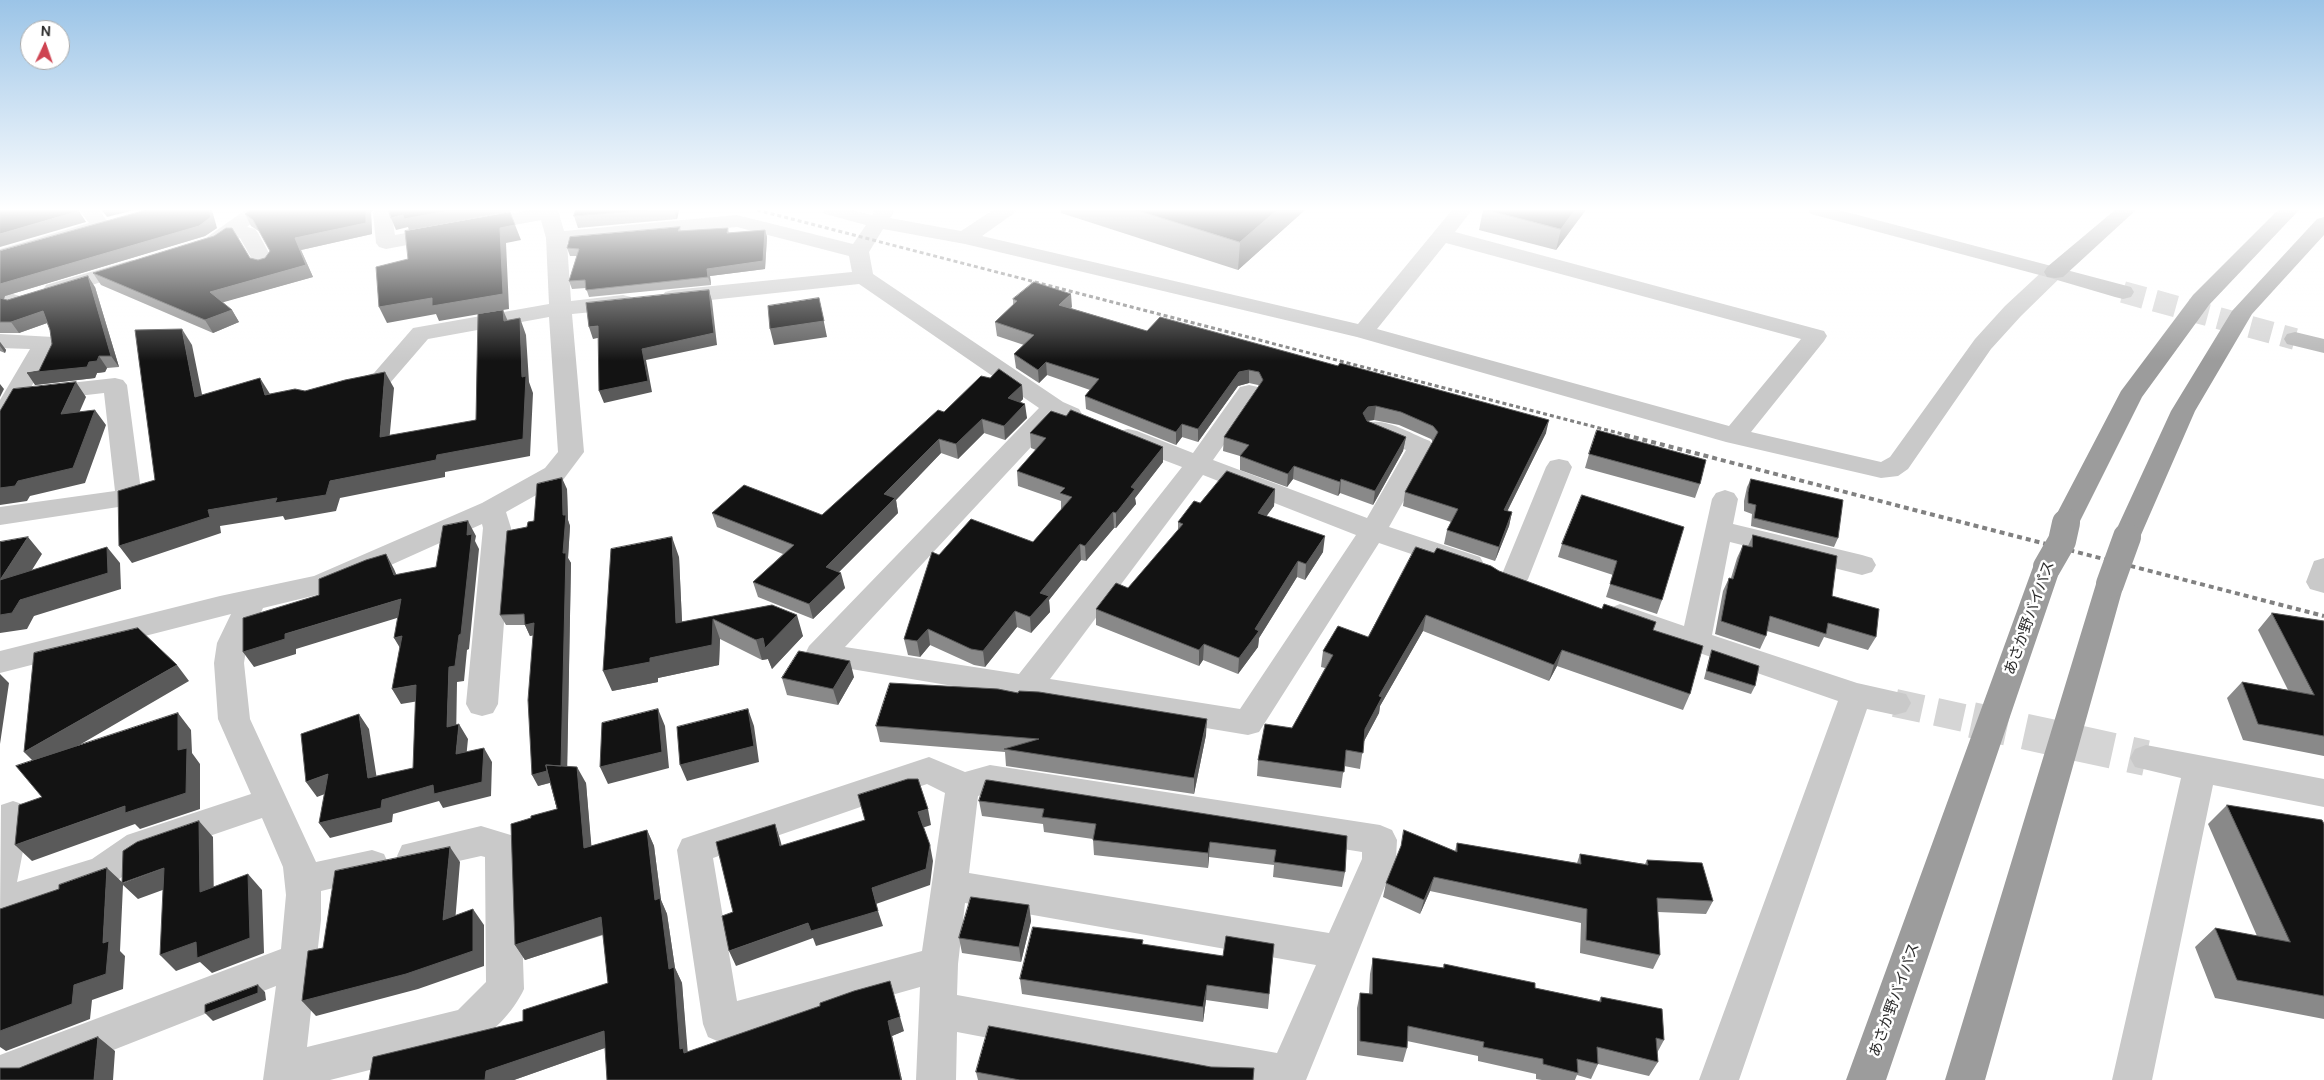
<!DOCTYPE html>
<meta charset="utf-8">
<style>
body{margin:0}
#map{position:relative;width:2324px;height:1080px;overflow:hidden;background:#fff;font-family:"DM Sans",sans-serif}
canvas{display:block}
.north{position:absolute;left:20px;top:20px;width:50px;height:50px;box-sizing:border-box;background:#fff;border:1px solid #ababab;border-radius:50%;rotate:3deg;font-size:14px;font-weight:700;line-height:20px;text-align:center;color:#2c2c2c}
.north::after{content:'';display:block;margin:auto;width:18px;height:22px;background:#ce4351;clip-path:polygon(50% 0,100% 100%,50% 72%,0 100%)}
</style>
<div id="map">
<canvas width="2324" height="1080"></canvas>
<div class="north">N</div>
</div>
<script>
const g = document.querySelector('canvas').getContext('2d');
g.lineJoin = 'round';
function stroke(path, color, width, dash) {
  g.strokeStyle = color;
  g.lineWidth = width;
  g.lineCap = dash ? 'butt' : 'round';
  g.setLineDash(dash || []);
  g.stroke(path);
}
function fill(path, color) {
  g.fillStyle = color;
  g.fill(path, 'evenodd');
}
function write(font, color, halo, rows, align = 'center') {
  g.font = font + ' "DM Sans","Noto Sans JP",sans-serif';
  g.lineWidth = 5;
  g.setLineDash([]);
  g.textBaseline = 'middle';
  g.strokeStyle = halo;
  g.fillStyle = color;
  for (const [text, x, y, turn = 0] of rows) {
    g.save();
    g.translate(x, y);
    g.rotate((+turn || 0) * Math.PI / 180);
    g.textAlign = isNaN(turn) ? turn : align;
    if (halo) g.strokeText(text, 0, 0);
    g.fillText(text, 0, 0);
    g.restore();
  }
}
stroke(new Path2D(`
 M1895,703L1978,721`), '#d5d5d5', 28, [28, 14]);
stroke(new Path2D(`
 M1972,720L2146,758`), '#d5d5d5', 36, [36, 18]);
stroke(new Path2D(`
 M2123,292L2295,339`), '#d5d5d5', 22, [22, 11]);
fill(new Path2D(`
 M79,210H99L111,226L108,230L0,262V249L89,223Z
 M245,210H267L247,227L255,229L258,233L275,264L271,268L264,270L257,268L240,238H232C221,246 208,254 193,250L190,246L193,242L206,238Z
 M375,210H391L395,235L530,210H558L564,231L737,215L853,244L866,225L825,214L822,210H853L872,215L875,210H895L890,218L961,231L993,210H1016L1013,214L982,236L1358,324L1452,210H1472L1455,232L1824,331L1827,336L1824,341L1751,432L1881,462L1890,457L1975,339L2005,306L2047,267L2055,266L2063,267L2066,272L2021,316L1991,349L1908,469L1898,476L1881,478L1726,442L1357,337L965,244L883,229L869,252L873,274L1063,402L1079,409L1082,414L1079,419L1070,422L1058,418L845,647L1019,674L1182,467L1119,443L1115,437L1119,431L1128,429L1137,431L1193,453L1240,387L1249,385L1258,387L1261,392L1213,460L1367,518L1406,450L1366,433L1363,428L1366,423C1386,417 1411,434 1430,441L1434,447L1389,527L1480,557L1484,564L1480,571L1470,574L1379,543L1259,732L1248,735L809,662L805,654L809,646L1039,408L859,284L673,304L665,302L662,297L665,292L673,290L852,272L849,256L737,227L567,243L571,301L623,295L631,297L634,302L631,307L623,309L572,314L584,452L563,480L506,512L511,528L498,704L493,713L482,716L471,713L466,704L483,528L482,524L333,591L263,608L247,643L244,663L250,719L316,862L372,850L384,854L389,865L384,876L321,891V920L307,1047L458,1010L486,982L485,857L481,856L414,871L402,867L397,856L402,845L481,826L514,836L519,846L524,989C514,1011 491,1036 469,1045L330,1080H263L276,986L37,1080H0V1055L281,949L286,895L283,867L262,818L151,856L115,882L0,919L1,805L13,801L25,805L30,815L17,882L92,859L127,835L251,794L218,719L214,663L217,643L231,614L0,673V651L220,596L314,576L482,503L545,468L558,452L549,317L428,339L390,383L353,394L345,392L341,387L345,382L374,373L413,328L549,304L546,238L541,220L386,249L379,247L376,243L373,212ZM1446,243L1801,339L1729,426L1377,329ZM1203,475L1356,535L1240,709L1050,679Z
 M132,260L139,262L143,266L139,270L54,297L46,295L43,290L46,285Z
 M0,290L23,297L26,302L8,321L0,323Z
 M0,334L53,337L56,342L12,422L9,427L0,430V400L30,349L0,348Z
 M115,378L123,380L127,385L142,498L138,504L0,525V507L115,491L104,393L43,400L34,398L31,393L34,388L43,386Z
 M1559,459L1568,461L1572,467L1528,579L1524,586L1514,589L1504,586L1500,579L1546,467L1550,461Z
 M1725,490L1734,493L1738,499L1733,524L1862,555L1872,558L1876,565L1872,572L1862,575L1730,542L1712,635L1857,683L1906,694L1911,703L1906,712L1895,715L1867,709L1739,1080H1699L1838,701L1610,622L1605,615L1610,608L1620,604L1684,626L1712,499L1716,493Z
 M2324,558V593L2310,589L2306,582L2314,561Z
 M2146,745L2324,779V807L2213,785L2152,1080H2112L2181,778L2135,767L2130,758L2135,749Z
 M929,757L965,772L990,765L1380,825L1392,830L1397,840L1396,859L1306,1080H1211L957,1032L956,1080H916L920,987L722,1043L708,1037L703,1024L677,850L682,839ZM927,784L945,793L922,951L737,1001L713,858ZM990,793L1362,852V859L1329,933L969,873L978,796ZM965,903L1316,965L1277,1053L957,995L958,964Z`), '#c9c9c9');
fill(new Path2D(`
 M1808,210H1839L2131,287L2134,292L2131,297L2123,299L2115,297L2047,277L1811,214Z
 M2295,332L2324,339V353L2287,344L2284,339L2287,334Z`), '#b6b6b6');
fill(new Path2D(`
 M2115,210H2136L2063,277L2055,278L2047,277L2044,272L2047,267Z
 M2278,210H2299L2209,305L2142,397L2076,529L2066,532L2056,529L2052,523L2121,391L2193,295Z
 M2324,217V235L2252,314L2195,411L2137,544L2127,546L2117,544L2113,537L2171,411L2232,311L2317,219Z
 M2047,557L2057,560L2061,567L1886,1080H1846L2033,567L2037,560Z
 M2110,574L2120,577L2124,584L1985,1080H1945L2096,584L2100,577Z`), '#9c9c9c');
stroke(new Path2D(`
 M757,210L1630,436`), '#818181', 3, [4, 3]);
stroke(new Path2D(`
 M1625,435L2324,616`), '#818181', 4, [5, 4]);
stroke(new Path2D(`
 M2047,567L2062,541L2066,523
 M2110,584L2127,537`), '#9c9c9c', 28);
fill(new Path2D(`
 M258,210H374L371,212L372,234L301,250L313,277L222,302L232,310L239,322L213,333L101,285L93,273L250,258L258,260L265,258L270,251L260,232L251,226L245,214Z
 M576,210H679L677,219L578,228L574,216Z
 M1061,210H1305L1238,270L1061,213Z
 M1483,210H1585V211L1556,250L1479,230Z
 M680,227L681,231L728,228L729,233L765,230L767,237L765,269L710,276L711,285L589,297L586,288L572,289L569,281L577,256H570L567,248Z
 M217,228L205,236L5,296L4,299L7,300L95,287L119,367L107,368L105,372L97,373L95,378L35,385L39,371L52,344L50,330L47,323L19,333H0V251Z
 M1013,299L1072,307L1070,308L1147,331L1546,433L1507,511L1512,512L1509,526L1495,561L1444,544L1447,530L1451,522L1403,506L1405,492L1433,442L1431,439L1399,425L1374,420L1367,421L1406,437L1403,451L1373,505L1340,493L1338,496L1293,479L1287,487L1240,470V456L1223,451L1224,437L1259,386L1258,385L1249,383L1238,386L1198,442L1182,437L1176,445L1086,409L1085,396L1090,390L1047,375L1039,383L1016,368L1014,354L1024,345L997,336L995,322L1013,305Z
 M0,342L6,350L5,353L0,351Z
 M990,378L1022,385L1023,399L1020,402L1027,418L1005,440L984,433L958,459L941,453L896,500L898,513L839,572L845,588L813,619L758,597L753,582L783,554L717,527L712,513L822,515Z
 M1030,433L1163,447V462L1135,498L1136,504L1116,528H1114L1086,561L1081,560L1049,600L1050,612L1031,633L1017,627L985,667L974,665L930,645L920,657L908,655L904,639L939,555L1033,542L1062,509H1061V501L1018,486L1017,471L1036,450L1031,448Z
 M1589,454L1700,484L1695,498L1585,468Z
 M1751,479L1838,538L1834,547L1751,526L1752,514L1744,511V501L1747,487Z
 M567,489L568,520L570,526L568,558L571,563L567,766L586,783L591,846L647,830L654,846L661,900L667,914L675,968L682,983L687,1052L904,1031L892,1036L902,1080L605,1048L514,1080H369L523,1021L608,983L603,935L525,960L515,945L531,818L557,809L550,783L538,786L533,635L530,636L525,625H506L500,615L527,527Z
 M1275,489L1274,506L1266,516L1323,552L1305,580L1297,577L1259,638L1258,647L1238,674L1203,660L1199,666L1096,625V609L1128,588L1178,531V522L1200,503Z
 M1582,495L1662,600L1657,614L1606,597L1613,575L1558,557L1562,544Z
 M1753,535L1832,596L1876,637L1868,650L1824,637L1819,647L1767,631L1766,636L1760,649L1715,634L1723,591L1729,578H1731L1737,558L1743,545L1748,546Z
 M1434,553L1499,571L1602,609L1653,630L1690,694L1683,710L1557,666L1549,681L1423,631L1380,706L1379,713L1364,741L1360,769L1344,766L1341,788L1257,776L1258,760L1292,728L1325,668L1321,667L1323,651L1368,637Z
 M679,557L682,622L772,605L803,636L772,669L768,659L762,660L720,639L719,665L658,678V682L612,691Z
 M2272,613L2324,621V756L2243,740L2227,698L2242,682L2288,690L2258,630Z
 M1712,650L1755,686L1751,694L1704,679L1709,659Z
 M854,677L838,705L787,695L782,678Z
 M876,726L1206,735L1194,794L1006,766L1005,752L880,742Z
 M979,801L1347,836L1345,872L1342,887L1273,877L1274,865L1209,857L1208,868L1094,855L1093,839L1044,832L1043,824L982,816Z
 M2227,805L2324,824V1019L2215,998L2195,947L2215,928L2257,936L2208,824Z
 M1457,843L1577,863L1580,854L1645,864L1647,860L1713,901L1706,914L1658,912L1660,955L1653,969L1580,953L1581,923L1430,891L1420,914L1383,897L1386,883L1455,851Z
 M1029,905L1031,921L1021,962L962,953L959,938Z
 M1274,944L1268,1009L1206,1000L1203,1022L1022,994L1020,979L1143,945L1223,956Z
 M1373,958L1443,968L1444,964L1535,988L1599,1001L1601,997L1664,1040L1657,1053L1658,1062L1649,1076L1598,1064L1591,1079L1577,1075L1575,1080H1542L1536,1079V1074L1478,1061V1056L1407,1041V1048L1403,1062L1357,1055V1008L1360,993L1369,994L1370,974Z
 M976,1072L1253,1080H978Z`), '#898989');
fill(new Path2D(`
 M102,210H134L107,217Z
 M209,210H212L217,228L205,236L5,296L2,303L0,300V284Z
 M366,210H374L371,212L372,234L301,250L313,277L217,304L210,292L306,265L295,238Z
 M452,210H510L511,211L409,230L408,227L396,230L391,218L403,215Z
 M674,210H679L677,219Z
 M1277,210H1305L1238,270L1240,242Z
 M1575,210H1585V211L1556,250L1561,229Z
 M79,211L86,222L0,247V234Z
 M510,212L521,240L506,243L509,309L503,310L510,326L504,321L503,310L439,321L436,314L387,323L379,307Z
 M765,230L767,237L765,269L710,276L711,285L708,277L707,269Z
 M88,276L95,287L119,367L111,356Z
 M709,290L712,301L717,345L646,360L652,392L604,403L599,391L642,349Z
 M1071,294L1072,307L1060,318L1059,305Z
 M819,298L827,337L774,345L770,329Z
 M232,310L239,322L213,333L205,320Z
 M43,311L50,322L19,333L11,322Z
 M520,318L526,335L529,382L533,393L530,456L445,472V477L340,498L336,511L285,520L283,516L220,526L221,533L132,563L119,546L208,510L330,481L437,455L522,377Z
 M598,326L602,337L593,339L589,327Z
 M182,329L192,345L206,414L195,397Z
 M0,342L6,350L5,353L0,346Z
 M99,356L107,368L105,372L97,373L95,378L35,385L27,373L89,362Z
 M1046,362L1047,375L1039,383L1038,370Z
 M1249,370V383L1238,386L1198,442V429L1239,372Z
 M385,372L394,388L388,454L380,437Z
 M260,378L270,394L265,395Z
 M76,382L86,397L72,429L61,414Z
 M0,384L4,389L0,397Z
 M1022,385L1023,399L1010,413L1008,398Z
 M1025,404L1027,418L1005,440L1004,426Z
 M1376,406L1374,420L1366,421L1363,413L1368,407Z
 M95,410L106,425L85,483L30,496L27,501L0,505V488L18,481Z
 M982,419L984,433L958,459L956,444Z
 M1549,420L1546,433L1501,524L1504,510Z
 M1182,424V437L1176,445V432Z
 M1406,437L1403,451L1373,505L1375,491Z
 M939,439L941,453L896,500L898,513L829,582L826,567L884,494Z
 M1163,447V462L1135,498L1136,504L1116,528V513L1131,487Z
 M1294,466L1293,479L1287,487L1288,474Z
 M562,478L567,489L568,520L570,526L568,558L571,563L567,778L538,786L532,775L563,553Z
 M1341,479L1340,493L1338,496L1340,482Z
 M1275,489L1274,506L1257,529L1258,513Z
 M1113,512L1114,528L1086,561L1085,546Z
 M1512,512L1509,526L1495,561L1499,547Z
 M468,521L476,536L475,541L479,549L469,649L467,650L464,681L457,682L456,741L447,727L449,667Z
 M1325,536L1323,552L1305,580L1306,564Z
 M28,537L42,554L15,597L0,580Z
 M672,537L679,557L683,643L676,623Z
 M1080,544L1081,560L1049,600L1050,612L1031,633L1030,617L1040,593Z
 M107,547L120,563L121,589L34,616L27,629L0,633V615L20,600Z
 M386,554L394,569L403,590L394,575Z
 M1298,561L1297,577L1259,638L1258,647L1238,674L1239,658L1255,629Z
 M841,573L845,588L813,619L809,604Z
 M401,599L410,614L296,649V654L254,667L243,652L285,634Z
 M1015,611L1017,627L985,667L983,651Z
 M797,615L803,636L772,669L768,659L762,660L756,640Z
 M1426,615L1423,631L1380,706L1379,713L1362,745L1365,729L1379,696Z
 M713,619L720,639L719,665L658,678V682L612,691L603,671L650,658Z
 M534,623L540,634L530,636L525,625Z
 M928,629L930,645L920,657L917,641Z
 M402,636L403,653L394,638Z
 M1204,644L1203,660L1199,666V650Z
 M1562,650L1557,666L1549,681L1554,665Z
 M850,661L854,677L838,705L833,689Z
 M177,665L189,681L40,768L24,752Z
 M0,674L9,683L0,744Z
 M416,685L425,700L401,704L392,689Z
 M658,709L665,726L669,768L608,784L600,767Z
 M748,709L754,726L759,762L687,781L680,765Z
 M178,713L191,730L192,753L200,764V809L140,829L135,824L32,861L15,845L125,806L178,750Z
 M359,714L369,729L379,792L368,778Z
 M1207,719L1206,735L1194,794V778Z
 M459,724L468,739L465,769L456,754Z
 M484,748L492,762L491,796L443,808L439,801L393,814L392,822L330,838L319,823L382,800Z
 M577,767L586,783L593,864L584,848Z
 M328,774L338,789L317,797L306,782Z
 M928,809L931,825L922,828L918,812Z
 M199,821L213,837L214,908L200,892Z
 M775,824L780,839L786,862L780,846Z
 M647,830L654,846L661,900L667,914L675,968L682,983L688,1055L691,1062L680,1049L669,969L655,900Z
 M1210,842L1209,857L1208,868V853Z
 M930,845L933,861L930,885L876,904L872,888Z
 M450,847L460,862L454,935L443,920Z
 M107,868L123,883L164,868L179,884L138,899L123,885L120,951L125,956L123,989L92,1000L90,1019L6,1051L0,1047V1027L74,985L103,943Z
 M248,874L262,890L264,953L212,973L200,962L176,971L160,955Z
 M1434,877L1430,891L1420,914L1424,900Z
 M1029,905L1031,921L1021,962L1019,947Z
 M473,909L484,925V966L418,989L316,1016L302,1001Z
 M878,911L883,926L816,946L813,938L736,966L729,951L808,923Z
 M601,917L610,932L525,960L515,945Z
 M890,981L904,1031L892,1036L902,1080H901L888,1021Z
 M258,985L265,992L266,1000L213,1021L205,1013Z
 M1207,985L1206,1000L1203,1022V1007Z
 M604,1031L613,1045L514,1080H485L486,1071Z
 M98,1037L115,1051L113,1080H94Z`), '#5a5a5a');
const building = new Path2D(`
 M0,210H78L79,211L0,234Z
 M146,210H209L211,217L199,226L0,284V251Z
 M258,210H366V223L295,238L306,265L210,292L232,310L205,320L93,273L214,236L226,228H232L250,258L258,260L265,258L270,251L253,220L245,214L249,211Z
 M389,210H452L404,219L403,215L391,218Z
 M576,210H647L574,216Z
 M1136,210H1277L1240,242Z
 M1487,210H1575L1561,229Z
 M510,212L515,225L500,228L503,294L432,306V298L379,307L376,267L408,259L405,231Z
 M680,227L678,231L728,228L727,233L765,230L763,261L707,269L708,277L586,290L585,280L569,281L579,249L567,248L570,237Z
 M88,276L111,356H99L97,361L89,362L87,367L27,373L39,371L52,344L50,330L43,311L11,322H0V298L7,300Z
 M1034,282L1071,294L1059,305L1147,331L1160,317L1338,366L1340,363L1549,420L1504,510L1512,512L1499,547L1447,530L1458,509L1405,492L1438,432L1433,426L1401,412L1376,406L1368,407L1363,413L1367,421L1406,437L1375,491L1341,479L1340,482L1294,466L1288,474L1240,456L1249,445L1224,437L1263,380L1259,372L1249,370L1239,372L1198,429L1182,424L1176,432L1085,396L1099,379L1046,362L1038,370L1014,354L1034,335L995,322L1017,301L1013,299Z
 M709,290L714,333L642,349L648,381L599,391L598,326L589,327L586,303Z
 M819,298L824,321L770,329L768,306Z
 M503,310L504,321L520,318L522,377L526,376L523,439L437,455L436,460L330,481L326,495L275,503L277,498L208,510L210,517L119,546L118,491L155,480L135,330L182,329L195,397L260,378L265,395L295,389L305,391L345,380L385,372L380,437L476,420L478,314Z
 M999,369L1022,385L1008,398L1025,404L1004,426L982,419L956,444L939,439L884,494L895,498L826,567L841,573L809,604L753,582L794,545L712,513L744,485L822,515L938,410L944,412L981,376L990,378Z
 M76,382L61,414L95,410L73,468L18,481L15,486L0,488V411L13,389Z
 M1071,410L1163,447L1131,487L1135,489L1116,513L1113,512L1085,546L1080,544L1040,593L1049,596L1030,617L1015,611L983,651L971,649L928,629L917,641L904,639L932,552L939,555L971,519L1033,542L1072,497L1060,493L1065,488L1017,471L1046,438L1030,433L1051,411L1066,416Z
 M1597,430L1706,460L1700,484L1589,454Z
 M1227,471L1275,489L1258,513L1325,536L1306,564L1298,561L1255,629L1259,631L1239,658L1204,644L1199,650L1096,609L1116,583L1128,588L1183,524L1178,522L1194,501L1200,503Z
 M562,478L563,515H566L563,553H566L561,766L546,765L547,771L532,775L528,700L534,623L525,625L524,614L500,615L507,531L527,527L528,522L534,521L537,484Z
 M1751,479L1843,500L1838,538L1754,518L1756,505L1748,503V493Z
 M1582,495L1684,527L1662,600L1610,584L1617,561L1562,544Z
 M468,521L467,535L472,534L461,634L459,635L455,666L449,667L447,727L459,724L456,754L484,748L482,782L434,794L433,785L382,800L381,808L319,823L328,774L306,782L301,734L359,714L368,778L413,768L416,685L392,689L402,636L394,638L401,599L285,634V639L243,652V618L319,595V579L366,560L386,554L394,575L436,567L443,526Z
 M1753,535L1837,556L1832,596L1879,609L1876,637L1828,623L1826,634L1770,616L1766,636L1721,621L1729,578L1733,579L1743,545L1752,547Z
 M28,537L0,580L107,547L108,573L20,600L12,613L0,615V542Z
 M672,537L676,623L772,605L797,615L765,648L763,638L756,640L713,619L712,645L650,658V662L603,671L611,549Z
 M1416,547L1434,553L1437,548L1491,566L1499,571L1602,609L1604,604L1656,622L1653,630L1703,646L1690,694L1562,650L1554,665L1426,615L1379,696L1382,697L1365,729L1363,753L1346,750L1344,772L1258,760L1265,724L1292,728L1333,655L1323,651L1338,626L1368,637Z
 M2272,613L2324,621V736L2258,724L2242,682L2314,695Z
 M138,628L177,665L24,752L34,653Z
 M1712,650L1759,666L1755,686L1707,671Z
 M799,651L850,661L833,689L782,678Z
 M890,683L998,689L1018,693L1019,691L1039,692L1207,719L1194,778L1004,749L1039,739L876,726Z
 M658,709L662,752L600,767L602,723Z
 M748,709L754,746L680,765L677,727Z
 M178,713V750L187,748L186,793L125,813V806L15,845L19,805L42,797L16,766Z
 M546,765L577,767L584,848L647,830L655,900L660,898L669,969L674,967L680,1049L683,1048L684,1053L820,1006V1003L854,991L890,981L900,1017L888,1021L901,1080H607L604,1031L486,1071L485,1080H369L373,1057L523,1021V1010L608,983L601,917L515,945L511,824L531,818V816L557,809Z
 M908,779H918L928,809L918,812L930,845L926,869L872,888L878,911L811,931L808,923L729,951L722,916L733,912L716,842L775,824L780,846L865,820L858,795Z
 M986,780H988L1347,836L1345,872L1274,862L1276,850L1210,842L1208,853L1093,840L1096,824L1042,817L1044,809L979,801Z
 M2227,805L2322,820L2324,824V996L2237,980L2215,928L2290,942Z
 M199,821L200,892L248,874L250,938L197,958L196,942L160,955L164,868L122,883L123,851L137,842Z
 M1404,830L1457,852V843L1581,864L1580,854L1648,865L1647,860L1702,863L1713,901L1657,898L1660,955L1586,940L1587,909L1434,877L1424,900L1386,883L1401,846Z
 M450,847L443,920L473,909V951L406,974L302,1001L308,951L323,948L335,871Z
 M107,868L103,943L109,941L106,974L74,985L72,1004L0,1031V909L59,889V885Z
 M971,897L1029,905L1019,947L959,938Z
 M1033,927L1143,940L1142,944L1223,956L1226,936L1274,944L1269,994L1207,985L1203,1007L1020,979Z
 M1373,958L1444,968V964L1535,983V988L1601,1002V997L1662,1009L1664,1040L1656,1038L1658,1062L1597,1047L1598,1064L1577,1059L1578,1073L1543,1064V1059L1483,1047L1484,1042L1408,1026L1407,1048L1360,1041V993L1372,994Z
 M258,985V993L205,1013V1005Z
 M989,1026L1211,1067L1254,1068L1253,1080H1020L976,1072Z
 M98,1037L94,1080H0V1068H19Z`);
fill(building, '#131313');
stroke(building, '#5a5a5a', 1);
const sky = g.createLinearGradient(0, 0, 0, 361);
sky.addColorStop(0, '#9bc4e7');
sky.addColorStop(0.58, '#fff');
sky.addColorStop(1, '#ffffff00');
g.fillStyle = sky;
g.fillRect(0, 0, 2324, 361);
write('15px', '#2c2c2c', '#fff', [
 ["あさか野バイパス",2030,618,-70],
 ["あさか野バイパス",1895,1000,-70]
]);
</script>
